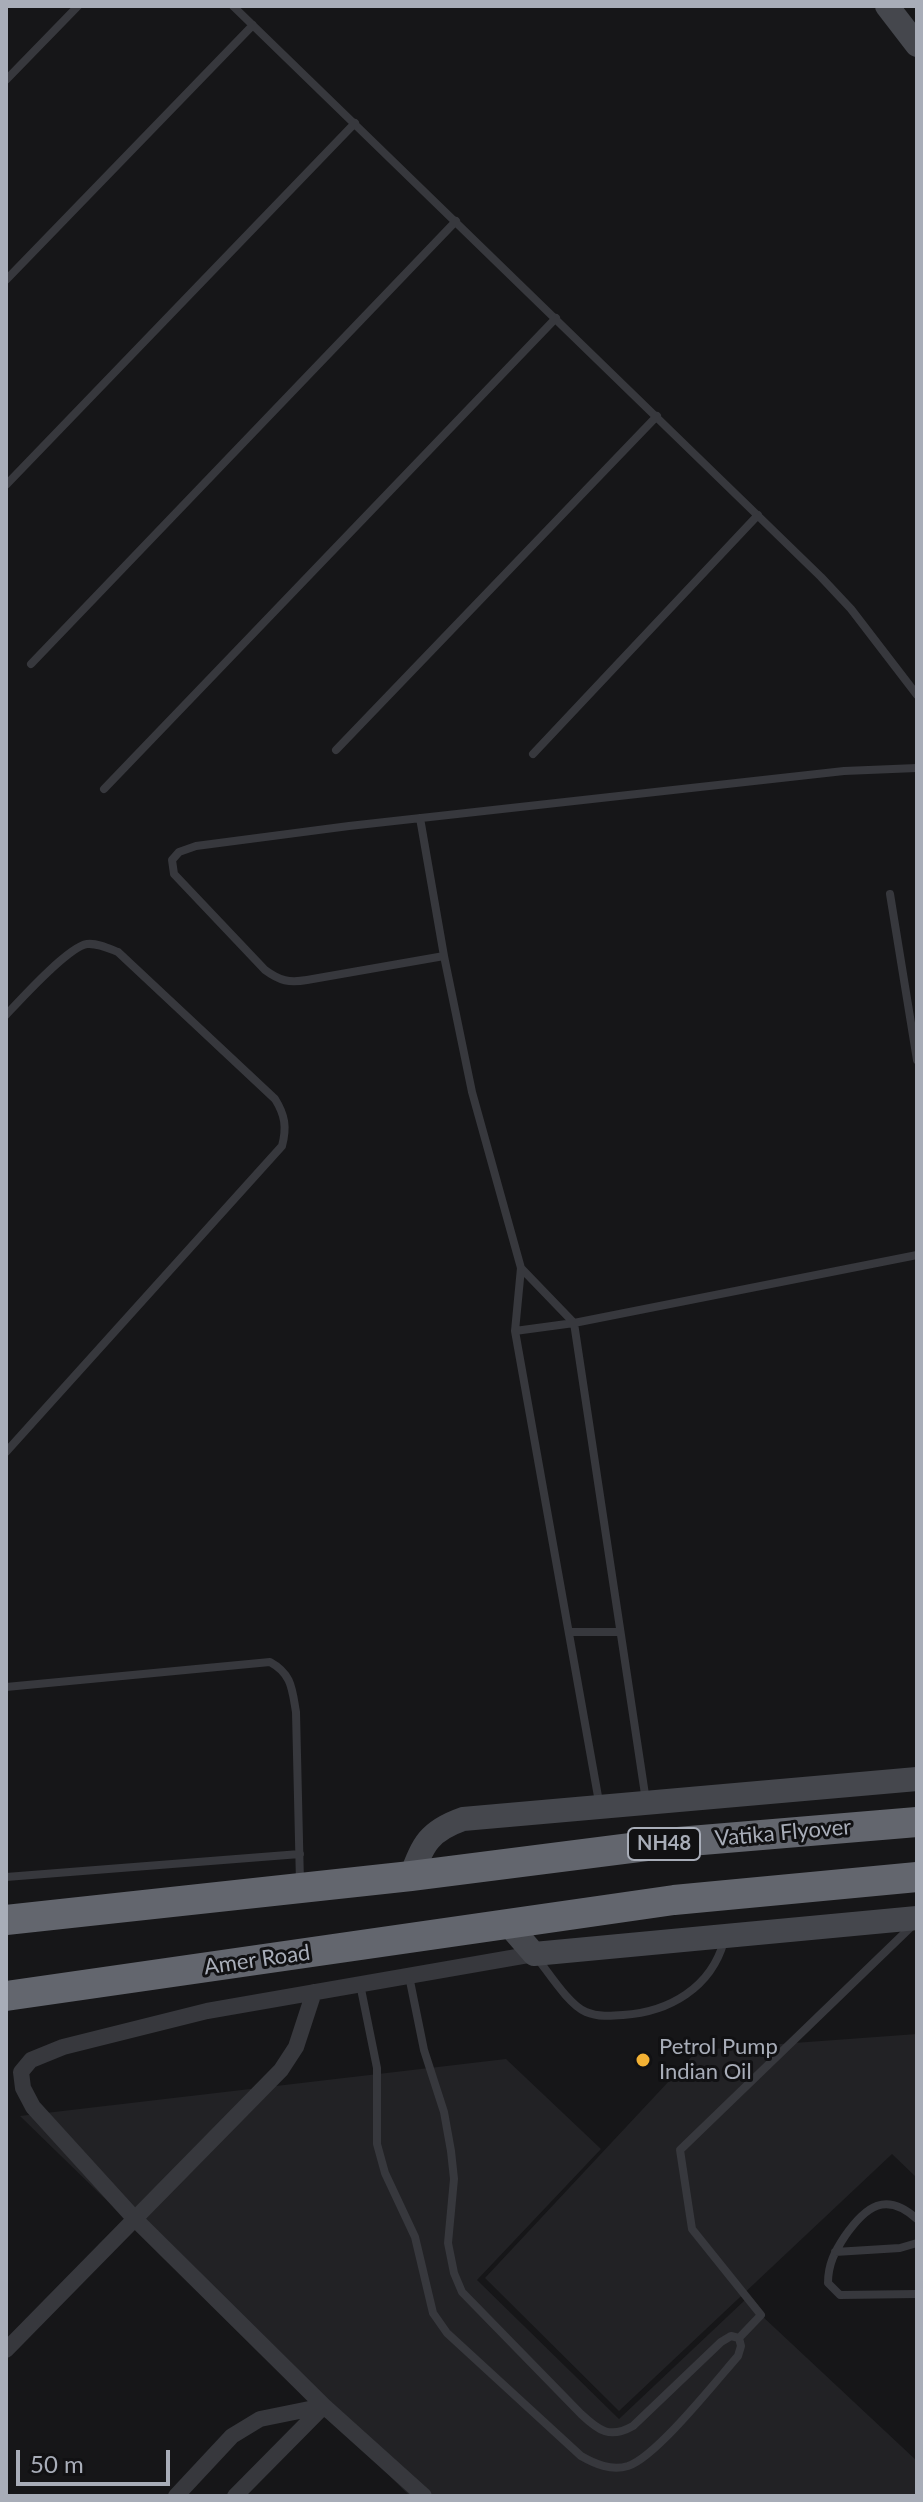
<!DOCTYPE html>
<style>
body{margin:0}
#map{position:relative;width:923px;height:2502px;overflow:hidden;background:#161618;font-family:Lato,sans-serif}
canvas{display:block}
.frame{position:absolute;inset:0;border:8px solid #a8adb8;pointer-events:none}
.scale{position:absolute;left:16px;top:2450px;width:154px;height:36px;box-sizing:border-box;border:4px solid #a8adb8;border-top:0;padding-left:10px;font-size:24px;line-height:28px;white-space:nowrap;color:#a8adb8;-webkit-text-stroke:6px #111113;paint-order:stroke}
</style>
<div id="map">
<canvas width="923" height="2502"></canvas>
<div class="frame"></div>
<div class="scale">50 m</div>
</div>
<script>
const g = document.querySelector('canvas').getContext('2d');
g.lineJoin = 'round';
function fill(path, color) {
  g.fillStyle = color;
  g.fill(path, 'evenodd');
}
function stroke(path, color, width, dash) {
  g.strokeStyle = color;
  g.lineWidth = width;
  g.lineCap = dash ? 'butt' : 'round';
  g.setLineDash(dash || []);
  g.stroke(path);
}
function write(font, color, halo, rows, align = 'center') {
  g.font = font + ' Lato,sans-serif';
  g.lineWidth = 6;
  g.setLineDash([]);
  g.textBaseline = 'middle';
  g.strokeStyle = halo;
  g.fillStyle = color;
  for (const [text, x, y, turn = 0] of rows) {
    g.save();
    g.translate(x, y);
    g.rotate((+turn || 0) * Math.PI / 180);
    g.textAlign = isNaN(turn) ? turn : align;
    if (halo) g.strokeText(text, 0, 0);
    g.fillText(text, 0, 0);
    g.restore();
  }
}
fill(new Path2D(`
 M917,2034V2178L892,2154L619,2411L485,2278L698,2050Z
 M506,2059L601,2149L477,2280L619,2419L745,2300L917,2461V2496H410L20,2116Z`), '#222225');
stroke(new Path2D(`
 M233,6L821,577L851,609L917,695
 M6,80L78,6
 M6,280L253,25
 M6,485L355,123
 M31,664L456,221
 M336,750L657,416
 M533,754L758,515
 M104,789L556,318
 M420,818L444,956L472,1092L521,1268L515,1331L599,1802
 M890,894L917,1060
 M444,956L307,980C289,983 280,981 265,970L174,874L172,860L179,852L196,846L349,826L844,771L917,768
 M6,1015C21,999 68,947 87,944C98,943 108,948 118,952L275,1099C285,1115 287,1127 282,1146L6,1452
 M521,1268L574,1323L646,1801
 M515,1331L574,1323L917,1255
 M569,1632H620
 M6,1687L270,1662C292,1674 292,1689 296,1712L300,1883
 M6,1877L300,1854
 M537,1958C549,1973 569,2005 586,2012C598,2017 611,2016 623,2015C669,2012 711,1988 724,1941
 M360,1984L377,2068V2144L385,2173L415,2237L433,2313L447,2333L581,2456C595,2464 611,2471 628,2466C656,2457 716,2381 738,2356L741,2346L739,2338L731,2336L721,2342L633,2426C610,2439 599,2431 581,2414L462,2292L454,2273L448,2243L454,2179L451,2151L444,2112L424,2050L409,1976
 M917,2219C886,2191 866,2206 845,2236C835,2251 828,2264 828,2283L840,2295L917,2294
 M835,2252L900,2248L917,2243
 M739,2338L761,2315L692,2229L680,2150L914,1924`), '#37383d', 8);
stroke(new Path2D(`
 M6,2350L281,2070L296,2047L314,1992
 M176,2496L232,2436L260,2419L324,2406
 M235,2496L323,2407
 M424,2496L324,2406L134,2218L33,2107L23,2088L21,2072L31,2060L63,2047L207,2011L534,1954`), '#37383d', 16);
stroke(new Path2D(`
 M887,6L917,45
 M411,1876C423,1844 429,1831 463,1819L917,1779
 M508,1924L534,1954L917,1918`), '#45474d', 24);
stroke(new Path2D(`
 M6,1920L411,1876L678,1842L917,1822
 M6,1996L674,1900L917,1877`), '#63666e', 30);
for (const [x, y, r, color] of [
 [643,2060,8,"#f2b134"]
]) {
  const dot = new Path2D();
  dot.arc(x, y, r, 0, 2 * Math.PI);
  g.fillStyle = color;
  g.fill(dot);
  stroke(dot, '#111113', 3);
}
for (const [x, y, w] of [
 [664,1844,72]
]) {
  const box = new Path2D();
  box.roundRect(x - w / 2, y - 16, w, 32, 6);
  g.fillStyle = '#111113';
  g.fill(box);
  stroke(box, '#a8adb8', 2);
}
write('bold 20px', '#a8adb8', null, [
 ["NH48",664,1844]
]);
write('22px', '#a8adb8', '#111113', [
 ["Vatika Flyover",783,1833,-5],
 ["Amer Road",257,1960,-8]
]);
write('22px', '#a8adb8', '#111113', [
 ["Petrol Pump",659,2047],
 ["Indian Oil",659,2072]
], 'left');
</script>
